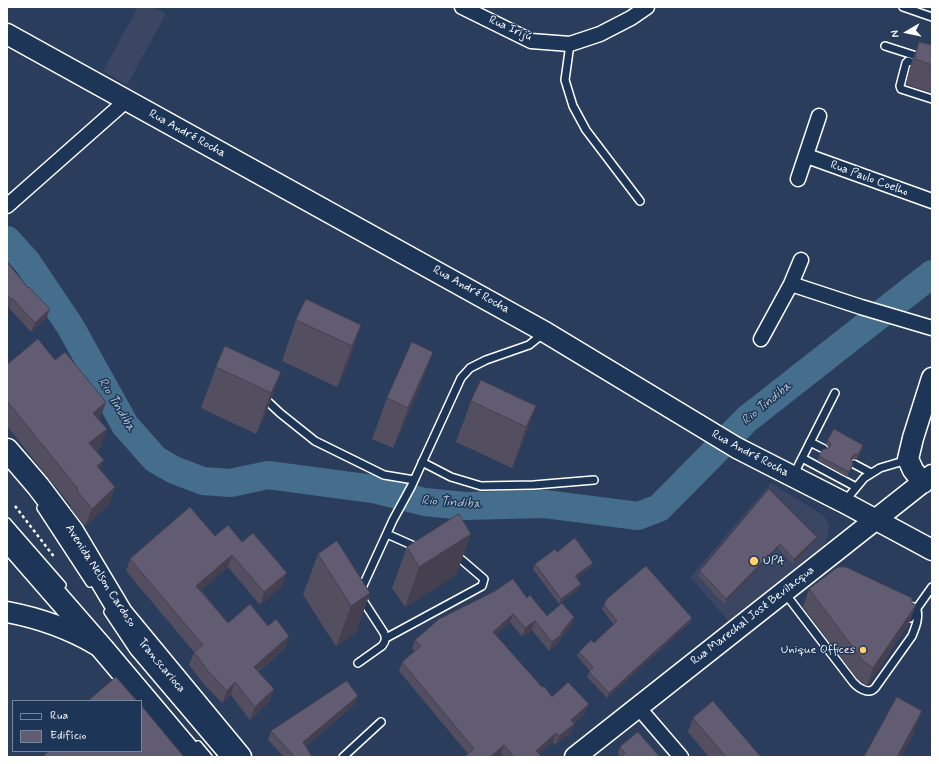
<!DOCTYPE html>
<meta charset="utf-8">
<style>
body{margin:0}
#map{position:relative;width:939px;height:764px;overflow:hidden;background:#2b3d5c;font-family:Mynerve,sans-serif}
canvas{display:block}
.frame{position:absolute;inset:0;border:8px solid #fff;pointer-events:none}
.legend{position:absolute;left:12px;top:700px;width:130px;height:52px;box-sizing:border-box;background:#1d3557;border:1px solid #77869a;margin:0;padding:5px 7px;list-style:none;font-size:12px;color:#fff}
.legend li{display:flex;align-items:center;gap:8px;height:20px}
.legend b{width:20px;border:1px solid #77869a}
.north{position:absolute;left:887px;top:12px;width:40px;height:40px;-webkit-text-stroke:3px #1d3557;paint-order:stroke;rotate:261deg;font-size:11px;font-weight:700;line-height:16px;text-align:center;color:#fff}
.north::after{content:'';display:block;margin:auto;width:14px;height:18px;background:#fff;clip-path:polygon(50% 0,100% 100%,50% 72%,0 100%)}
</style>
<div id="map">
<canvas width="939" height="764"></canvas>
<div class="frame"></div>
<ul class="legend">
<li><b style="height:5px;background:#1d3557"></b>Rua</li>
<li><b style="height:11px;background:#615c71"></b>Edifício</li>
</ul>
<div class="north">N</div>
</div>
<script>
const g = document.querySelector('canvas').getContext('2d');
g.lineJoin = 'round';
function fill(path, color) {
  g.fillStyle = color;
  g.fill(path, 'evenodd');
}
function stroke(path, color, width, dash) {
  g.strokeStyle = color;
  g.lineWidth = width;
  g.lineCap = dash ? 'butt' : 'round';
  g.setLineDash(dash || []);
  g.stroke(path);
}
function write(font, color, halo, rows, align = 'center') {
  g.font = font + ' Mynerve,sans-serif';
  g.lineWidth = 3;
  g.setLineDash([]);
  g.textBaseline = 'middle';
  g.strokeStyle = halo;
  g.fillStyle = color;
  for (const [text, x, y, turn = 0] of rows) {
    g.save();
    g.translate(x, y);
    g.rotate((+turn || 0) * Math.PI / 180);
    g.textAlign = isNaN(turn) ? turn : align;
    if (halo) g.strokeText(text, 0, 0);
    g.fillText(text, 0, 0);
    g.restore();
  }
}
fill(new Path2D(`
 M138,7H153L166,14L127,85L103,71Z
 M771,483L824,516L829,525L828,537L823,546L730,623L690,577Z`), '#3b4662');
stroke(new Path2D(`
 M7,240L27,262L70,326L125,425L155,459L174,470L203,481L230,483L268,475L373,489L425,502L465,506L545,504L638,516L659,508L747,419L932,274`), '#446e8c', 28);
const lane = new Path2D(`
 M903,7L932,17
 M570,44L565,80L573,106L586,130L640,201
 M885,46L932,61
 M932,68L908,61L906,63L900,86L901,89L932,99
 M263,397L280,413L315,441L384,475L414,480
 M810,442L824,449
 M802,458L856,487
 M422,462L451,477L481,486L534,485L594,480
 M854,464L871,473
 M793,476L835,393
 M845,501L864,478L880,468L907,460
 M41,508L90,583
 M7,522L62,585
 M387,534L414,546H420
 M784,592L853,682C858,688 869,695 875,688L912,636C916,626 919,619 917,609L906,604
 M108,612L134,651L224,757
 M910,618L932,587
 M386,638L482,586L484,579L456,555
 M358,663L382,646C386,641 386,638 384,633L362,599L361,590L393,520L411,487L461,378L470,368L486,360L529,345L544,333
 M198,745L208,757
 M343,757L381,722`);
const street = new Path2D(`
 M462,7L531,41L570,44L600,34L631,18L647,7
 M807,156L932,201
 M798,179L819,116
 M7,206L127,100
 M791,284L861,307L932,328
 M761,339L791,284L801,260
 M638,707L681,757`);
const secondary = new Path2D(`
 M7,34L545,332L737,448L843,502L932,550
 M923,483L913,470L908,459L913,438L932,378
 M7,612C39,618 68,628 97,645
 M575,757L932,475`);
const primary = new Path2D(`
 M7,450L38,486L72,531L121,613L240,757
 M7,539L102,648L194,757`);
stroke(lane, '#fff', 10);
stroke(street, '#fff', 17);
stroke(secondary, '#fff', 23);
stroke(primary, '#fff', 25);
stroke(new Path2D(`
 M15,506L55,558`), '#fff', 2.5, [3, 3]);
stroke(lane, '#1d3557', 7);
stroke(street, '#1d3557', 14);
stroke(secondary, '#1d3557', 20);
stroke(primary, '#1d3557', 22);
fill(new Path2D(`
 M919,42L932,45V93L906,84L910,67Z
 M7,262L46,318L31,332L9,308H7Z
 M296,320L361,325L347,366L337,387L282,361Z
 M433,352L418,392L393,448L372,439L387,398Z
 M55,360L106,402L99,420L107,429L100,447L96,451L100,470L115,487L109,504L85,526L70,508L71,506L7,426V365Z
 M216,367L281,372L266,413L256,434L201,408Z
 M471,401L536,406L521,447L512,468L456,442Z
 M828,440L863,445L862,450L856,460L853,459L851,461L853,464L847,477L818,461L819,456L829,448L826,444Z
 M769,489L817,537L815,542L793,564L778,548L724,604L698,576L700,571Z
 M471,534L456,575L405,607L392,588L407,547Z
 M215,536L242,542L282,586L260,605L228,567L201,590L228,623L268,626L289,636L285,648L258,672L274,689L269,702L250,720L231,695L222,703L204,684L189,665L194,652L126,571L130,559Z
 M557,552L593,563L591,567L577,578L581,584L579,589L559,604L533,569L535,564Z
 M318,554L370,593L355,634L336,646L303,595Z
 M809,589L916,605L909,623L867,686L857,679L803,607Z
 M527,598L547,616L571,626L560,639L558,643L549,651L532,630L522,637L510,622L496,635L542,687L552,697L585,713L574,724L571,733L555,745L553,742L539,754L541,756L540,757H503L501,754H468L399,671L402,662L414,652L412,648L415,640Z
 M604,605L692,618L690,623L607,698L587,677L589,672L590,671L577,656L579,652L594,643L614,625L602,609Z
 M355,704L306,746L312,757H284L268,740L271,731Z
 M693,718L761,757H709L688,732Z
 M620,747L658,757H621L618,754Z`), '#534f61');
fill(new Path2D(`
 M12,298L9,308L7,309L11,300Z
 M50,309L46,318L31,332L35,323Z
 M361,325L347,366L337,387L352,346Z
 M433,352L418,392L393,448L408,408Z
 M281,372L266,413L256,434L271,393Z
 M106,402L100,419L87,430L93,413Z
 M536,406L521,447L512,468L526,427Z
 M107,429L100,447L83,461L89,443Z
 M863,445L862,450L856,460L858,455Z
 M855,454L853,459L850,461L852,457Z
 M104,460L97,478V466Z
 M115,487L109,504L85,526L92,509Z
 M471,534L456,575L405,607L419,567Z
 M817,537L815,542L793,564L794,559Z
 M780,544L778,548L724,604L726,599Z
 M232,555L228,567L192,598L196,586Z
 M593,563L591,567L573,581L575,576Z
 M287,573L282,586L260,605L264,592Z
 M581,584L579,589L559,604L561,599Z
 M370,593L355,634L336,646L351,606Z
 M916,605L909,623L867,686L873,668Z
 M513,614L510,622L490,641L493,632Z
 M574,617L571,626L560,639L558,643L549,651L552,642Z
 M692,618L690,623L607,698L609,693Z
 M535,621L532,630L522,637L525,628Z
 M289,636L285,648L249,679L254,667Z
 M235,682L231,695L222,703L227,691Z
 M274,689L269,702L250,720L255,707Z
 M358,696L355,704L300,751L303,742Z
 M589,704L585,713L573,725L574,724L571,733L555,745L559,736L571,720Z
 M922,711L913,736L901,757H897Z
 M556,733L553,742L536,757V751Z
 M504,745L501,754L497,757H490Z`), '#44404f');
const building = new Path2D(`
 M919,42L932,45V65L915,59Z
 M7,262L28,288L29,287L50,309L35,323L12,298L11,300L7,295Z
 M306,299L361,325L352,346L296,320Z
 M38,339L55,360L65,352L106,402L93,413L107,429L89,443L104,460L97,466L115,487L92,509L77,491L78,489L7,401V365Z
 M412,342L433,352L408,408L387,398Z
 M225,346L281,372L271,393L216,367Z
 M481,380L536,406L526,427L471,401Z
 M834,429L863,445L858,455L855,454L852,457L851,460L853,464L849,472L819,456L823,449H826L830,447L831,444L828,440Z
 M769,489L817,537L794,559L780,544L726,599L700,571Z
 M190,507L215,536L228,525L242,542L253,533L287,573L264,592L232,555L196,586L228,623L250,604L268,626L276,619L289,636L254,667L274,689L255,707L235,682L227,691L208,671L194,652L203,645L130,559Z
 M459,514L471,534L419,567L407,547Z
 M575,538L593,563L575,576L581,584L561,599L535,564L555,549L557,552Z
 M337,541L370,593L351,606L318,554Z
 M646,566L692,618L609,693L589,672L593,667L579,652L591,640L594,643L617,621L604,605L606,600Z
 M838,567H846L912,598V603L916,605L873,668L863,661L809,589Z
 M513,579L527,598L530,595L547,616L562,603L574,617L561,633L562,634L552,642L535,621L525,628L513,614L493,632L542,687L544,686L552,697L568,682L589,704L571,720L574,724L559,736L556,733L536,751L541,756L539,757H514L504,745L490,757H464L474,749L402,662L421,646L415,640L439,619L495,591Z
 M116,677L137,701H88Z
 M347,681L358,696L303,742L312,757H290L293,755L271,731Z
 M897,697L922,711L897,757H864Z
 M713,701L761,757H726L693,718Z
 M141,705L184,757H42L49,751H141Z
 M638,732L659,756L657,757H620L625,753L620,747Z`);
fill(building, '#615c71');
stroke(building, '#44404f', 1);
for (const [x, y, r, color] of [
 [754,561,5,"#ffd166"],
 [863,650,4,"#ffd166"]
]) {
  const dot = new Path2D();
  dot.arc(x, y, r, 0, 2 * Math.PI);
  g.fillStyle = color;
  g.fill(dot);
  stroke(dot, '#1d3557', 1.5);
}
write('12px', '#fff', '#1d3557', [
 ["Rua Irijú",510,29,24],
 ["Rua André Rocha",187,134,29],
 ["Rua Paulo Coelho",869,179,20],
 ["Rua André Rocha",471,290,29],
 ["Rua André Rocha",750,454,28],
 ["Avenida Nelson Cardoso",100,576,57],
 ["Rua Marechal José Bevilacqua",753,616,-38],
 ["Transcarioca",161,666,50]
]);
write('12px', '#fff', '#1d3557', [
 ["UPA",763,561],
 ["Unique Offices",855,650,"right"]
], 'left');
write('italic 13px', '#b4c5d1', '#1d3557', [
 ["Rio Tindiba",767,404,-39],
 ["Rio Tindiba",116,405,59],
 ["Rio Tindiba",451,503,4]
]);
</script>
